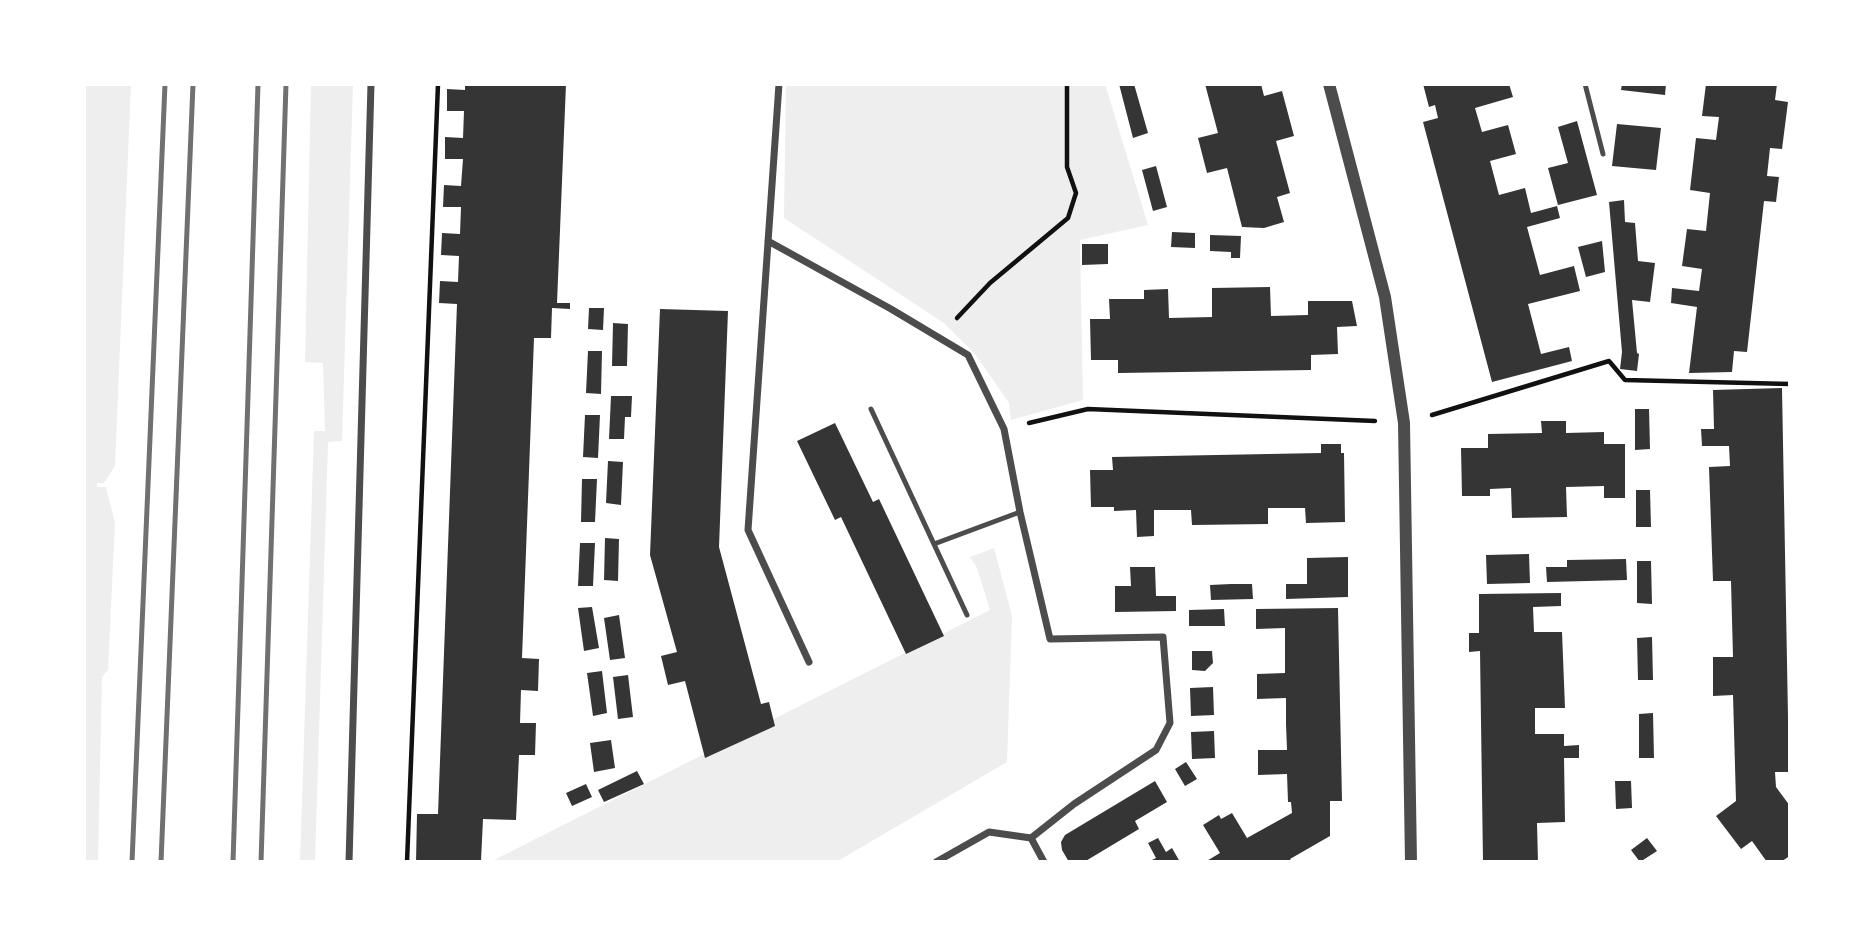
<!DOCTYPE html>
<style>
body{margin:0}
#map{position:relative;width:1874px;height:946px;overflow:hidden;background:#fff;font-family:Arial,sans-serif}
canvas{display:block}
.frame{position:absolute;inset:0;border:86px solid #fff;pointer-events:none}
</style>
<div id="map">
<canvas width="1874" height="946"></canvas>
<div class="frame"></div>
</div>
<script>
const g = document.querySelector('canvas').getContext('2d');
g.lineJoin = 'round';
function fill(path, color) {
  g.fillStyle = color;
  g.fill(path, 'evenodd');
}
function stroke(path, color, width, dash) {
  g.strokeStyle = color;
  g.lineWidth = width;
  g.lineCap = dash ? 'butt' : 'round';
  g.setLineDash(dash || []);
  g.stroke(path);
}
fill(new Path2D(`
 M84,84H131L115,466L104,483H97V487H106L115,523L108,670L102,677L98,862H84Z
 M311,84H353L342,441L328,442L315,862H300L314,431H325L323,363L305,362Z
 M786,84H1105L1148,225L1080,240L1083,400L1011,420L1009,403L975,354L944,323L784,218Z
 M994,548L1012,616L1007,762L836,862H490L990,610L977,568L970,557Z`), '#eee');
fill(new Path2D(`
 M465,84H566L557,303H570V309L552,308L551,338H534L522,658L539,659L538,691L521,690L520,723H536L535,755H519L516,820L483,819L481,861L416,862L417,814H438L457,304L439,303L440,281L458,282L459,256L441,255L442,233L460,234L461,207H443L444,185L461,186L463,159H445V137L463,138L464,111H447V89L465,90Z
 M1119,84H1134L1148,133L1133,138Z
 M1205,84H1261L1264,96L1282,91L1294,136L1276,141L1290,193L1277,197L1284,222L1264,228L1242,227L1227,168L1207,173L1198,138L1218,133Z
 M1423,84H1509L1513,97L1475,108L1482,132L1508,125L1516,154L1490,161L1499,195L1525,188L1531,213L1557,206L1560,218L1527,227L1540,275L1574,266L1580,291L1528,304L1541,354L1569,347L1572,361L1492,382L1423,122L1438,118L1435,105L1429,107Z
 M1622,84H1666L1665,95L1621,90Z
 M1706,84H1777L1775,100L1788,102L1782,149L1770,148L1767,176L1779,177L1776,202L1764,201L1747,352L1734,351L1732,372L1689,373L1697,307L1671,303L1672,288L1699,291L1702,269L1682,266L1687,229L1706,231L1710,193L1690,190L1696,138L1716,140L1719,117L1702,116Z
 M1577,121L1597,195L1558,205L1548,168L1568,163L1558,127Z
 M1617,124L1661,128L1656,170L1612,166Z
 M1156,166L1167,207L1153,211L1142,170Z
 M1624,200L1625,222L1635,223L1638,261L1655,263L1650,302L1632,300L1637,353L1639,354L1637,371L1620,369L1622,352L1609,202Z
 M1172,232L1195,233V248L1171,247Z
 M1210,235L1241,236L1240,258H1231V252L1210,251Z
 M1602,241L1605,272L1586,277L1578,247Z
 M1082,244H1108V264L1082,265Z
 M1270,287L1271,316L1308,315V301H1352L1357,326L1337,327L1338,354L1311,355V370L1118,373V360H1091L1090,319H1110L1109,299H1144V290L1168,289L1169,318L1212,317V288Z
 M589,308H604L603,330L588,329Z
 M660,309L728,311L719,547L761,704L769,702L775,726L705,758L685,681L668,685L661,656L677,652L650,555Z
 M613,323L628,324L627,366H612Z
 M588,351H602L601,394L586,393Z
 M1782,388L1789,772H1775L1776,787L1790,806V860L1788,857L1781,862H1767L1752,841L1741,849L1716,816L1736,801L1733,695L1713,696V657H1733L1731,581H1713L1709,467L1730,466L1729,446H1702L1701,429H1714L1713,390Z
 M611,396H632L631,417H625L624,439H609Z
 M1635,409H1649L1650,449L1635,450Z
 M585,415H600L598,458L583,457Z
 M1541,421H1566V433L1604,432V444H1625V498H1604V486L1566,487L1567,517L1512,518L1511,488L1490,489V496H1462L1461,448H1488V434L1542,433Z
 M835,423L873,502L879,499L944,636L906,654L841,517L835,520L797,441Z
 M1321,444H1341V453H1344L1345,522L1306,523L1305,508H1268V524L1192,525L1191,510H1154V536L1137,537L1136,510L1114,511V507H1091L1090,470H1113L1112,457L1321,453Z
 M608,461L623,462L621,505L606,503Z
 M582,479H597L595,522H581Z
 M1636,490H1650L1651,527H1636Z
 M605,538L619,539L618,581L604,580Z
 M580,543H595L593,586H578Z
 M1529,554L1530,583L1487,584L1486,555Z
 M1348,557V597L1286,599V584H1307V558Z
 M1626,559L1627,580L1547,582L1546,567H1567V560Z
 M1637,561H1651L1652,604L1637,603Z
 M1130,567H1155L1156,596H1176V611L1115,612V586H1131Z
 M1231,584H1252L1253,599L1211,600L1210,585Z
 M1561,593V606L1533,607L1534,632H1562L1565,708H1535V734H1564V746L1579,745V758H1564L1565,822L1537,823L1538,862H1483L1480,651L1469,652V633H1479V594Z
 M592,607L599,648L584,651L578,608Z
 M1338,608L1342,801H1330V836L1290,859L1292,862H1205L1220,853L1203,825L1219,815L1221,819L1232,813L1247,838L1292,813L1291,802H1288L1287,774L1258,775V750H1287L1286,724V698L1257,699V674L1285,673V628L1256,629V609Z
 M1224,609L1225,626H1189V610Z
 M619,615L625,658L610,660L604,618Z
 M1652,637L1653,680H1638L1637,638Z
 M1192,651H1212L1213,663L1205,671L1192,670Z
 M602,671L607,713L593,716L587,673Z
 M628,675L633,717L618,719L613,677Z
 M1213,687L1214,715L1191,716L1190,688Z
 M1653,713L1654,758H1639V714Z
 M1214,731L1215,758L1192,759L1191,732Z
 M611,740L615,768L594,772L590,743Z
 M1186,762L1197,779L1185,786L1175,769Z
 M637,771L644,784L604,802L598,790Z
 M1155,781L1167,802L1135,821L1139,829L1084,862H1069L1062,850L1061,842L1065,835Z
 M1615,781H1631L1632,808L1616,809Z
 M586,784L592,797L572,806L566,793Z
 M1158,838L1166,852L1172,848L1180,862H1148L1156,858L1148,843Z
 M1647,838L1657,851L1640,862L1631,850Z`), '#353535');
stroke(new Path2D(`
 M957,318L990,283L1068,218L1076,193L1067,167V84
 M1432,415L1609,361L1625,380L1790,384
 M1029,423L1088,409L1375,421
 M407,862L438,84`), '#111', 4.5);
stroke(new Path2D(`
 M1585,84L1603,154
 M871,409L967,615
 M934,544L1020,512`), '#4c4c4c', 5);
stroke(new Path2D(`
 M779,84L748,530L809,662
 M768,241L891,309L968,355L1004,429L1020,512L1050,639L1163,637L1170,723L1156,750L1074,804L1031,838
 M349,862L371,84
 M936,862L989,832L1031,838L1044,862`), '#4c4c4c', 7);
stroke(new Path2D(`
 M1329,84L1385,297L1404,423L1411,862`), '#4c4c4c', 12);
stroke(new Path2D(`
 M132,862L165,84
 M161,862L193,84
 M233,862L258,84
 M261,862L286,84`), '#707070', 5);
</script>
